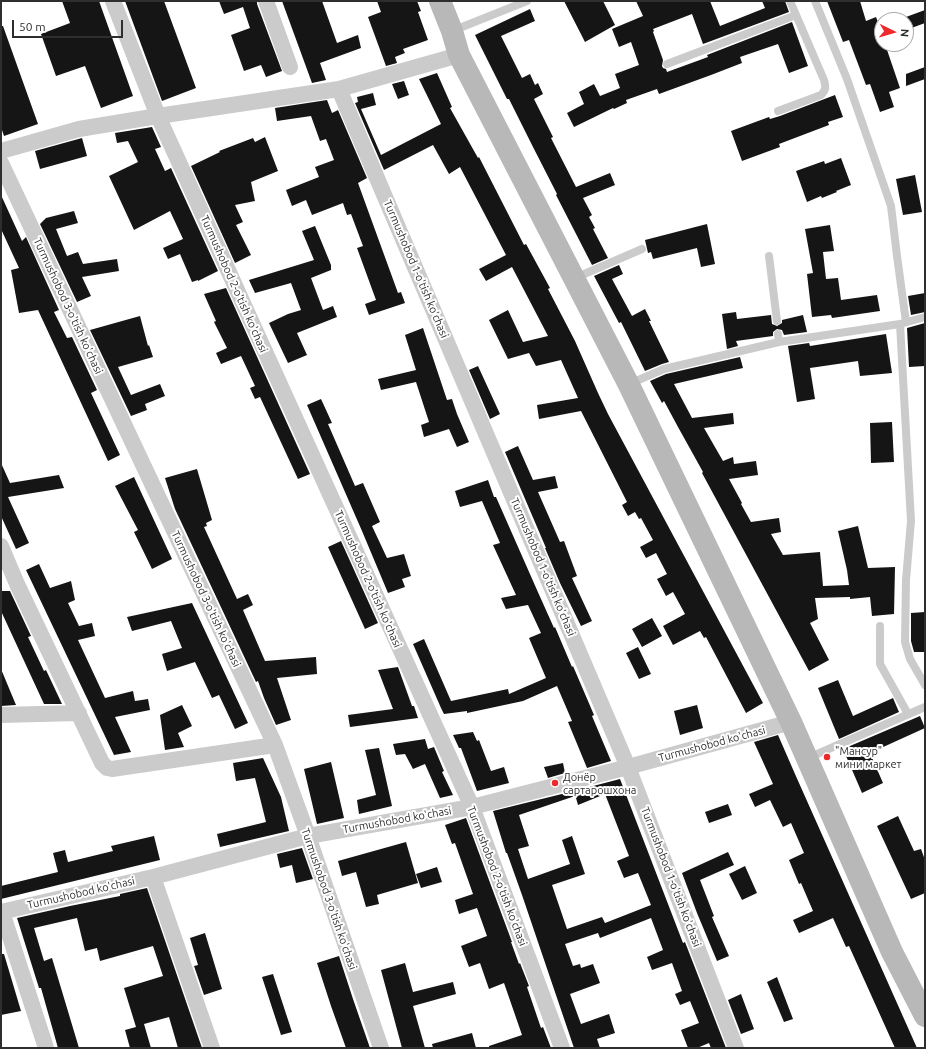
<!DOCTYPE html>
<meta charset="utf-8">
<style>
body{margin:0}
#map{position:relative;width:926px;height:1049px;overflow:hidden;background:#fff;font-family:Ubuntu,sans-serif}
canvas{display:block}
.frame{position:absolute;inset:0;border:2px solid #2e2e2e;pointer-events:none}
.north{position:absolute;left:874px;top:12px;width:40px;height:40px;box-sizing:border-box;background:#fff;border:1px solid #ababab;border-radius:50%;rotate:95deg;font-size:11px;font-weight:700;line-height:16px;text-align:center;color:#2e2e2e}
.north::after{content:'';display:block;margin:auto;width:14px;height:18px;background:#ed292d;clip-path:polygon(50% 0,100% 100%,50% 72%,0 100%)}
.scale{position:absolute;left:12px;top:20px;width:111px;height:18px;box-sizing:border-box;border:2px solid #2e2e2e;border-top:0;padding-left:5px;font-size:12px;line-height:14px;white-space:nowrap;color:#2e2e2e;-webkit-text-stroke:3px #fff;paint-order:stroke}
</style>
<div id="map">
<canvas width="926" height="1049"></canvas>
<div class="frame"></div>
<div class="north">N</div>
<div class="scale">50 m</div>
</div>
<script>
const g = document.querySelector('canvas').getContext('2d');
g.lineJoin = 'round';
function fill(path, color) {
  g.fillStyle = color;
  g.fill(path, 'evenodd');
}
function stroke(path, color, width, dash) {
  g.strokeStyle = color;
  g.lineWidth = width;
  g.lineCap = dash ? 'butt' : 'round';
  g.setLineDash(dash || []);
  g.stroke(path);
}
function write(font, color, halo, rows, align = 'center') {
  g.font = font + ' Ubuntu,sans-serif';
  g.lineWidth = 4;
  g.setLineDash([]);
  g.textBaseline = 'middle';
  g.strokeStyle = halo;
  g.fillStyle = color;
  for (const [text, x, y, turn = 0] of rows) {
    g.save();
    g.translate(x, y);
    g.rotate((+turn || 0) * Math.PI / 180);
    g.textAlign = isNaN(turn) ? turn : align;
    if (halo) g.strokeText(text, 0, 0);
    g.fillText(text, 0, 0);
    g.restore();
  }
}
fill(new Path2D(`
 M62,1H99L133,96L101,108L85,66L56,76L41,34L70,23Z
 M125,1H164L196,88L162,101Z
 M219,1H257V4L282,71L266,77L261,65L244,71L231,35L250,28L243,7L224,14Z
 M282,1H322L337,43L358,35L361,48L320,63L326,80L312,83Z
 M377,1H417L421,11L418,12L428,40L403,49L405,53L395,57L397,63L386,66L368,17L381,12Z
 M564,1H603L615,25L585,42Z
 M636,1H710L720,26L765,8L762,1H785L789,12L703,44L692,14L653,29L654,31L653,32L663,60L662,66L663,68L666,69L667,72L708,57L707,55L792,22L808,66L789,73L778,44L740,57L742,63L711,75L659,94L657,89L626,100L627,103L614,109L613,108L574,127L567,113L584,104L579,92L594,84L600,96L620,88L615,74L639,65L631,42L619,47L612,29L643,16Z
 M827,1H860L866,21L876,17L882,33V44H885L900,88L889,92L894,107L880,112L870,84L866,85L849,40L843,42Z
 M530,9L535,21L501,36L522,78L530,74L535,85L538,83L543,94L534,99L553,137L551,138L576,187L610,173L615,185L583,198L592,215L589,217L595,228L593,229L608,258L592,265L556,195L557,194L533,147L509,99H507L475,35Z
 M925,10V23L906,30V17Z
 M1,26H3L38,124L4,136L1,127Z
 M925,67V79L906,86V74Z
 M437,73L452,107L450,108L478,158L479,157L524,245L526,244L550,288L548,289L575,341L598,393L608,414L763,703L746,713L706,637L704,638L700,631L673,645L663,626L685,614L673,592L666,596L657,579L667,574L656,553L646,558L640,547L653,540L641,518L639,519L635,512L628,516L622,505L627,502L581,411L539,419L537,405L578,398L561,360L536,366L529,353L508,359L489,320L508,310L523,342L548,336L512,267L486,281L479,269L506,255L460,167L449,174L433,145L384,170L355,103L358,102L357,97L373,93L376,105L361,109L381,155L441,124L419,79Z
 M404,81L409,95L398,99L392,84Z
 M835,95L843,117L828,122L829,125L779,144L780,147L742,161L731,131L769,117L770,119L780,116Z
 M327,100L332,113L338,110L367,178L358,183L398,293L401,292L405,303L369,315L365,304L376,300L357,248L363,246L351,214L347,215L343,203L312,215L306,200L292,206L286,190L319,177L315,167L334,160L326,139L320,141L311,116L277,121L275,108Z
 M152,127L161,147L155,149L165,171L171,168L218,271L198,281V280L192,282L180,254L168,259L163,248L183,239L170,211L134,230L109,176L138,162L128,141L117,143L115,133Z
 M265,137L278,171L251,182L255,201L235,205L243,222L236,225L251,255L235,263L191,166L220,152L219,151L253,138L255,142Z
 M82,138L87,156L40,169L35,151Z
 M841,158L851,185L836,191L837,192L822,198L821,196L807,202L796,171L824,161L825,164Z
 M915,175L922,212L903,215L896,179Z
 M1,195L22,241L26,237L59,310L54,312L67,338L72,337L97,390L91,393L120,455L108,461L38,310L19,313L11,270L19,268L1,229Z
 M74,211L78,223L56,229L67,256L78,252L83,264L117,259L119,271L82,277L91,296L77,302L40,224L46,218Z
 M707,224L715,264L701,267L697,248L653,259L651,252L648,253L645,240Z
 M830,225L834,251L823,252L826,279L838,278L841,300L877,295L880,311L832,318L831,315L812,317L807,274L813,273L805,229Z
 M315,226L331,265V270L311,278L323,310L333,306L337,317L297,333L307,355L288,363L269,323L288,314L301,310L291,283L255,293L249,280L314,260L302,231Z
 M619,265L623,274L612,279L632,316L645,309L651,321H649L669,362L662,364L645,371L621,322L619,323L594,276Z
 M226,288L310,474L298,479L260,397L255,399L250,388L255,386L241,356L221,364L216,353L227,348L214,322L216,321L204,294Z
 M925,293V312L911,315L908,296Z
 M736,312L737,319L771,315L772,324L777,326L782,323V320L803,315L807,332L784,335L782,330L777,329L773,332V336L736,341L738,346L727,349L722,314Z
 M140,316L148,346L149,345L153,357L118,367L131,395L160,384L165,396L145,404L147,410L131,416L90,330Z
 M925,323V366L909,367L907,328Z
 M423,328L447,400L452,399L457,414L469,442L457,447L449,429L424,437L421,425L429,422L416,382L381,390L378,379L416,370L405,335Z
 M886,334L892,373L860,376L858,361L810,368L815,399L797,402L788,346L809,343L810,346Z
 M740,357L743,368L674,384L692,418L733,413L734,424L704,428L723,461L733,457L734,464L756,461L758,475L729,479L742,503L741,504L751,522L779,518L781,532L771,534L783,555L820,552L823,586L849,585L847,570L838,531L858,526L868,568L895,567L894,614L872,616L870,597L850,599V597L815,598L818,619L810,623L829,660L809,671L702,473L703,472L678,427L664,401L662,403L650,381L666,374Z
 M478,366L500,414L490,419L469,370Z
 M321,399L332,423L328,424L355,486L363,483L380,522L372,526L387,558L404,554L411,576L402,579L405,587L388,593L362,531L307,405Z
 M892,422L894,462L871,463L870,423Z
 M518,446L533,480L555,476L558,488L538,492L560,542L564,541L577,576L572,578L592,621L581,626L560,583L545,548H546L505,452Z
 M1,463L10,483L59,475L64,488L8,497L29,543L16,549L1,516Z
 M197,469L212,520L206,523L207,526L204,527L237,599L248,594L253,605L243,610L265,661L316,657L317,674L277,678L291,720L276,725L264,698L258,681L256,682L175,509L165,478Z
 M134,477L172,559L152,569L134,532L138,530L115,486Z
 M488,480L494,497H496L537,590L554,628L555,627L572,667L573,666L594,715L592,716L611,761L587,768L568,722L572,721L557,686L523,701L467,713V711L444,714L441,708L413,644L424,639L451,701L508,689L509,694L546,678L529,638L541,633L528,605L506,609L501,598L516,595L493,545L500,543L482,501L460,507L455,491Z
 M341,541L378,623L365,629L328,547Z
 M39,564L50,588L71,581L75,600L68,603L79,626L92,623L95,636L78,640L105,698L133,691L135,701L148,699L150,710L115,717L131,752L114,755L26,570Z
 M1,591H10L31,636L28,637L44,671L46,670L62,704H44L1,611Z
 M192,603L248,723L235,729L219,695L212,698L195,662L167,671L162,654L182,648L171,621L132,631L127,617Z
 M925,612V652H914L911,641V613Z
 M652,618L662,636L642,647L632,629Z
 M638,647L651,674L639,679L626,653Z
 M398,667L412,706H414L418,718L350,727L348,715L393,709L378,670Z
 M1,669L16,705L1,706Z
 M838,680L853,716L893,698L899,712L839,739L818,688Z
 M182,705L192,726L178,733L184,747L165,750L160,715Z
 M697,705L703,728L680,735L674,711Z
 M920,716L925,728L870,753L883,783L862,793L843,749Z
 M473,732L477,741L479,740L491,771L504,767L509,783L477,791L461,748H459L453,735Z
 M778,735L795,774L917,1048H895L849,946L846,947L833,918L799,933L793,920L813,911L801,883L799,884L789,860L804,853L791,823L783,827L770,800L755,807L749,794L773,784L754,742Z
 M425,739L428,749L434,747L444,771L442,772L453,795L440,798L425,764L413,769L405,754L396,755L393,744Z
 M379,748L392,806L359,814L357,800L376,795L365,750Z
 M263,758L281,797L289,831L220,847L217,834L266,822L255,778L236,781L233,763Z
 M331,762L344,818L317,824L304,769Z
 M563,763L565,773L548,778L544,767Z
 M620,779L683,943L685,942L726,1048H711L709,1043L697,1048H688L681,1030L699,1023L690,1001L680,1005L675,994L682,991L672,963L652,970L647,957L663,950L651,918L600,938L598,933L565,944L573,966L580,964L581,968L593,964L600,983L570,994L581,1024L609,1014L615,1033L597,1039L600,1048H574L522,895L507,853H506L493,811L574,791L575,796L519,815L529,846L518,849L528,879L570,864L562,840L572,836L585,874L552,885L567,929L602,917L605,923L651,905L638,873L624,878L617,861L629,856L605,794L578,805L574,791Z
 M728,804L732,815L709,823L705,812Z
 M898,816L914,851L921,849L925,860V893L911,899L877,826Z
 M466,818L512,942H511L519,964L520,963L529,986L527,987L541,1028L543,1027L551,1048H489V1046L522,1035L504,983L489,989L480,963L469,967L461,946L487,936L477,908L459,914L455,900L473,894L455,843L452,844L445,825Z
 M154,836L160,860L1,899V886L58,872L53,853L65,850L68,862L113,851L111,846Z
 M406,842L418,883L377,895L379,904L366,907L356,872L342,876L338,861Z
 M302,848L313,879L296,883L292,865L280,868L277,854Z
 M728,852L734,865L700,880L714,916L712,917L729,956L717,961L697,913L682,873Z
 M745,866L757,893L742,900L729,874Z
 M437,867L442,882L421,888L416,874Z
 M147,888L202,1048H178L169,1017L144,1024L151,1048H130L125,1030L136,1027L124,988L163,976L153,946L100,961L97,948L85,951L77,918L34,928L44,961L52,958L79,1048H58L41,988H39L17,918L70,906L120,896V894Z
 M205,933L222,989L204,995L194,966L198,965L190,938Z
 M1,954H4L21,1011L1,1015Z
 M339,956L353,999L370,1048H346L331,1006L317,963Z
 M405,963L413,992L453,982L456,994L413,1006L425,1048H402L381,970Z
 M273,974L292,1032L281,1035L262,977Z
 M777,977L793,1019L784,1022L767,982Z
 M741,994L754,1029L741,1034L728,1000Z
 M472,1033L476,1048H433L432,1044Z`), '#151515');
stroke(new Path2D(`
 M815,1L847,79L891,206L897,256L906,322
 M452,31L527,1
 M667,64L796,15
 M778,111L821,95C826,90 826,87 824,80L790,1
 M769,256L777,321
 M575,278L642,249
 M925,317L900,324L911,521L906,580L905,642L910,659L925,685
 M778,334L779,342
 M629,384L664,369L779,342L900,324
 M880,626V664L908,714
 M808,758L925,707`), '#cbcbcb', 8);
stroke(new Path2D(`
 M113,1L158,116L472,807L562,1048
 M266,1L290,67
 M339,89L628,767L736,1048
 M1,151L79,129L158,116L339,89L459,55
 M1,163L275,745L308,836L381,1048
 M1,546L17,584L102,763L107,768L112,769L275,745
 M1,715L79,713
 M153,877L212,1048
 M1,912L153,877L308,836L472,807L628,767L791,722
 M2,912L46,1048`), '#cbcbcb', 16);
stroke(new Path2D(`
 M440,1L452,31L459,55L629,385L791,722L892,952L925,1016`), '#b8b8b8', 22);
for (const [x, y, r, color] of [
 [827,757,4,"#ed292d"],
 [555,783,4,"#ed292d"]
]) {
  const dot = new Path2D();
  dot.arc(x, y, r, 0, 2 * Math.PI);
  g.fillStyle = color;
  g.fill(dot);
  stroke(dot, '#fff', 1.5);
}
write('11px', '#2e2e2e', '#fff', [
 ["Turmushobod 1-o'tish ko'chasi",416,269,67],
 ["Turmushobod 2-o'tish ko'chasi",234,284,66],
 ["Turmushobod 3-o'tish ko'chasi",68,306,65],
 ["Turmushobod 1-o'tish ko'chasi",543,567,67],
 ["Turmushobod 2-o'tish ko'chasi",368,579,66],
 ["Turmushobod 3-o'tish ko'chasi",206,599,65],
 ["Turmushobod ko'chasi",712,744,-15],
 ["Turmushobod ko'chasi",397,820,-10],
 ["Turmushobod 2-o'tish ko'chasi",497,876,69],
 ["Turmushobod 1-o'tish ko'chasi",671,877,69],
 ["Turmushobod ko'chasi",81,893,-13],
 ["Turmushobod 3-o'tish ko'chasi",329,899,71]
]);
write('11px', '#2e2e2e', '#fff', [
 ["\"Мансур\"",835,751],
 ["мини маркет",835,764],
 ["Донёр",563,777],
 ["сартарошхона",563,790]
], 'left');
</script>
